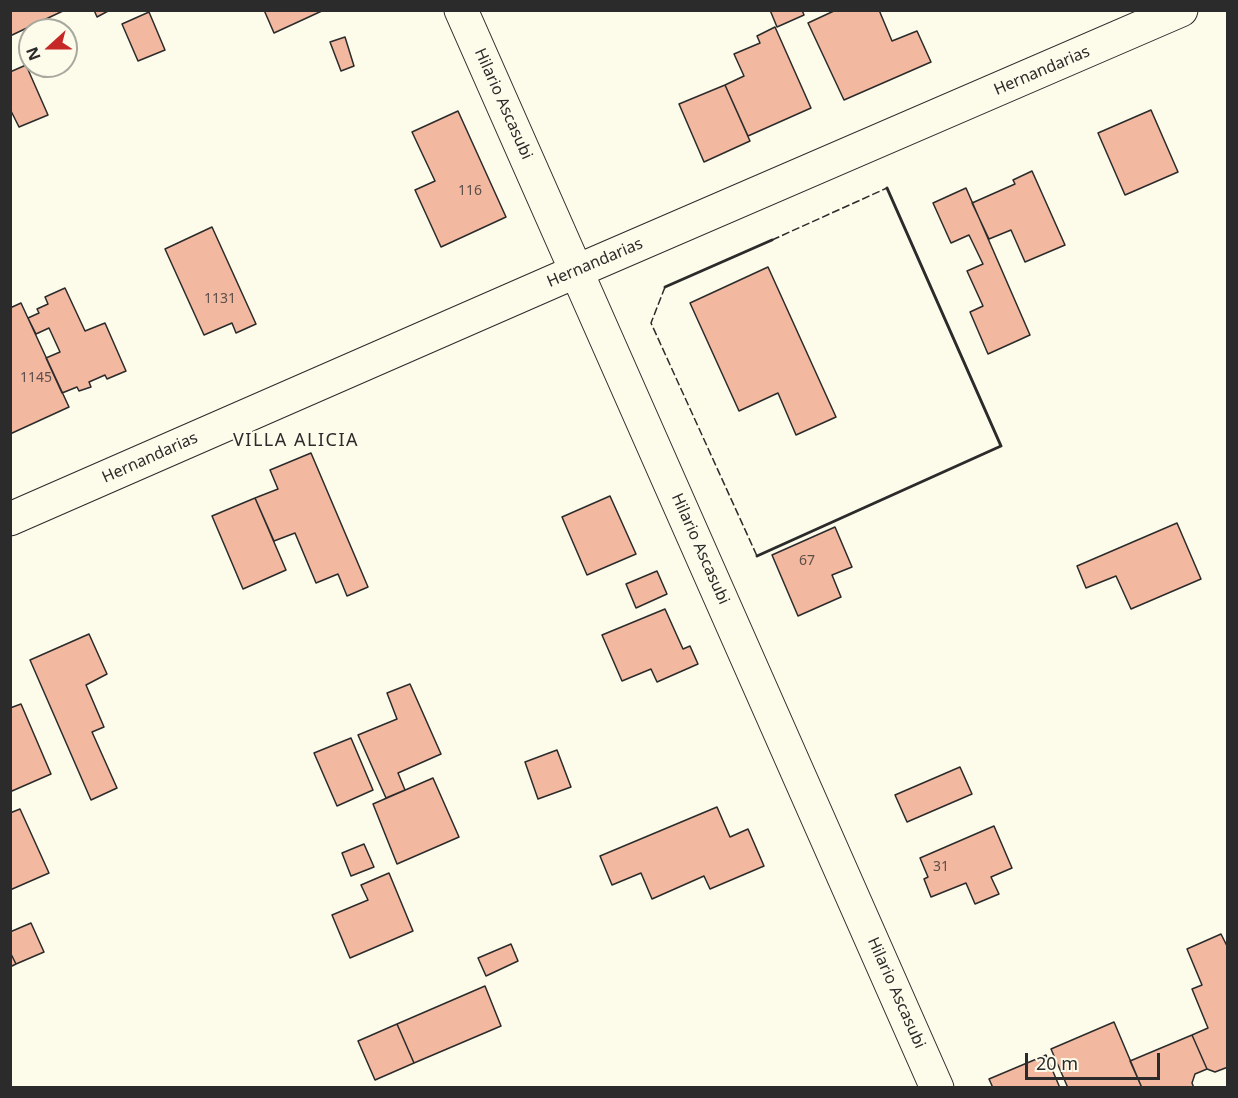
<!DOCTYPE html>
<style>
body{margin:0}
#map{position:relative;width:1238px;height:1098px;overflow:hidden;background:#fdfbea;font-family:"Noto Sans",sans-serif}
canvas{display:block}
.frame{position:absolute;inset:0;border:12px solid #2b2b2b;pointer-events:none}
.north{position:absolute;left:18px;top:18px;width:60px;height:60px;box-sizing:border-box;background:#fdfbea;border:2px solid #a9a89e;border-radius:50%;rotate:249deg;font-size:16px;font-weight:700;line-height:24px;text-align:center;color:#2b2b2b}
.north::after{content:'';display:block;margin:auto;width:21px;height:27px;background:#c62828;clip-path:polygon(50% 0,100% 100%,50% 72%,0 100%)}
.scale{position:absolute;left:1025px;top:1053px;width:135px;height:27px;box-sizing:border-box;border:3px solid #2b2b2b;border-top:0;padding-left:8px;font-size:18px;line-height:21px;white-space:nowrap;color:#2b2b2b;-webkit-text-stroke:4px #fdfbea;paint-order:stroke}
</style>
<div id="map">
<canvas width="1238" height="1098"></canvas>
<div class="frame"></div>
<div class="north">N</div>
<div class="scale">20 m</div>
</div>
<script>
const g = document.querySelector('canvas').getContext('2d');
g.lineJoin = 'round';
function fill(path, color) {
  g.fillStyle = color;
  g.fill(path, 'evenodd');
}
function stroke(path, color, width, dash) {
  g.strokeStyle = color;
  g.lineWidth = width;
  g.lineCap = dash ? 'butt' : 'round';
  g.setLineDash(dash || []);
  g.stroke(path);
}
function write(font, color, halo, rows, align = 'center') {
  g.font = font + ' "Noto Sans",sans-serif';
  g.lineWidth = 4.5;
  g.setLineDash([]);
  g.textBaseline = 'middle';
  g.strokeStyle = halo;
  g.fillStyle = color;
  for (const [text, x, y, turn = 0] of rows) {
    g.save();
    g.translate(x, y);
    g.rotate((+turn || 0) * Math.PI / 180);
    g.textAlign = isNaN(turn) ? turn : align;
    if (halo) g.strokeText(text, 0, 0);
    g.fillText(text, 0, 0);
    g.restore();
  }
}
const building = new Path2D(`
 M10,10H65L10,36Z
 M94,10H110L97,17Z
 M264,10H324L274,33Z
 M770,10H802L804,15L777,27Z
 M836,10H879L892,41L917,31L931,62L844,100L808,23Z
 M149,12L165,50L138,61L122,24Z
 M775,27L811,108L748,136L725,85L744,76L734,54L760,43L757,36Z
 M345,37L354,66L341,71L330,42Z
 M26,65L48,115L19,127L10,109V72Z
 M725,85L750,141L704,162L679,104Z
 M1151,110L1178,172L1125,195L1098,133Z
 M458,111L506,217L441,247L415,190L435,181L412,132Z
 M1032,171L1065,245L1025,262L1011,230L989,239L972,203L1015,184L1013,180Z
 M966,188L1030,335L988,354L970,312L983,306L967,271L983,264L969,235L951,243L933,203Z
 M212,227L256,324L236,333L232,323L204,335L165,249Z
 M768,267L836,417L796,435L778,393L739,411L690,303Z
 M65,288L85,331L105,323L126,371L107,379L105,375L89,382L91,387L79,391L77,387L62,393L46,358L60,352L49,328L36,334L28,318L39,313L37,309L48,304L45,297Z
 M21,303L69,407L10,434V308Z
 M311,453L368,587L347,596L338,574L316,583L295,533L274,541L255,498L278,489L270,470Z
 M610,496L636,554L587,575L562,517Z
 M255,498L286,570L243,589L212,516Z
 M1177,523L1201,579L1131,609L1116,576L1086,588L1077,566Z
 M835,527L852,567L832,575L841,597L798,616L772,555Z
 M657,571L667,594L636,608L626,584Z
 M665,609L683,649L690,646L698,664L657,682L651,669L622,681L602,635Z
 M89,634L107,674L86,685L104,727L92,732L117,788L91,800L30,660Z
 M410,684L441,754L398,773L405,790L386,798L358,735L397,719L387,693Z
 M21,704L51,774L12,791L10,787V708Z
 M351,738L373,790L337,806L314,753Z
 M557,750L571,787L538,799L525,762Z
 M960,767L972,794L907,822L895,795Z
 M433,778L459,837L397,864L373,804Z
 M717,807L730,837L748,829L764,866L710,889L704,876L652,899L641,873L612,885L600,856Z
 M20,809L49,873L10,890V813Z
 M994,826L1012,868L991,877L999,894L975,904L966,883L931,897L924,879L928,877L920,858Z
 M364,844L374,867L351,876L342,853Z
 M389,873L413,931L350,958L332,915L368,900L361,885Z
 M31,923L44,952L16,964L10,952V932Z
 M1221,934L1228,948V1067L1215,1072L1207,1069L1192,1035L1208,1028L1192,989L1202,985L1187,949Z
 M511,944L518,961L486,976L478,958Z
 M10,952L16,964L10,967Z
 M485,986L501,1026L414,1063L397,1024Z
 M1114,1022L1142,1088H1068L1051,1049Z
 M397,1024L414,1063L375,1080L358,1041Z
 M1192,1035L1207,1069L1195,1074L1192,1083L1194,1088H1142L1130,1061Z
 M1046,1055L1060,1088H993L989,1079Z`);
fill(building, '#f2b8a0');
stroke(building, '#2b2b2b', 1.5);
const street = new Path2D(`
 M461,10L937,1088
 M10,519L577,271L1181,10`);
stroke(street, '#2b2b2b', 35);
stroke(street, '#fdfbea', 33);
stroke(new Path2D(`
 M772,240L887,188
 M665,287L651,323L757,556`), '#2b2b2b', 1.5, [8, 3]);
stroke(new Path2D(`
 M665,287L772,240
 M757,556L1001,446L887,188`), '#2b2b2b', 3);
write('14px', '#5d4e48', null, [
 ["116",470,191],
 ["1131",220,299],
 ["1145",36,378],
 ["67",807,561],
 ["31",941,867]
]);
write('16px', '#2b2b2b', '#fdfbea', [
 ["Hernandarias",1042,71,-23],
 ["Hilario Ascasubi",503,104,66],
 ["Hernandarias",595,263,-23],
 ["Hernandarias",150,458,-24],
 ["Hilario Ascasubi",700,549,66],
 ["Hilario Ascasubi",896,993,66]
]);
g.letterSpacing = '1.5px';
write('18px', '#2b2b2b', '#fdfbea', [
 ["VILLA ALICIA",296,441]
]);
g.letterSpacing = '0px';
</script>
